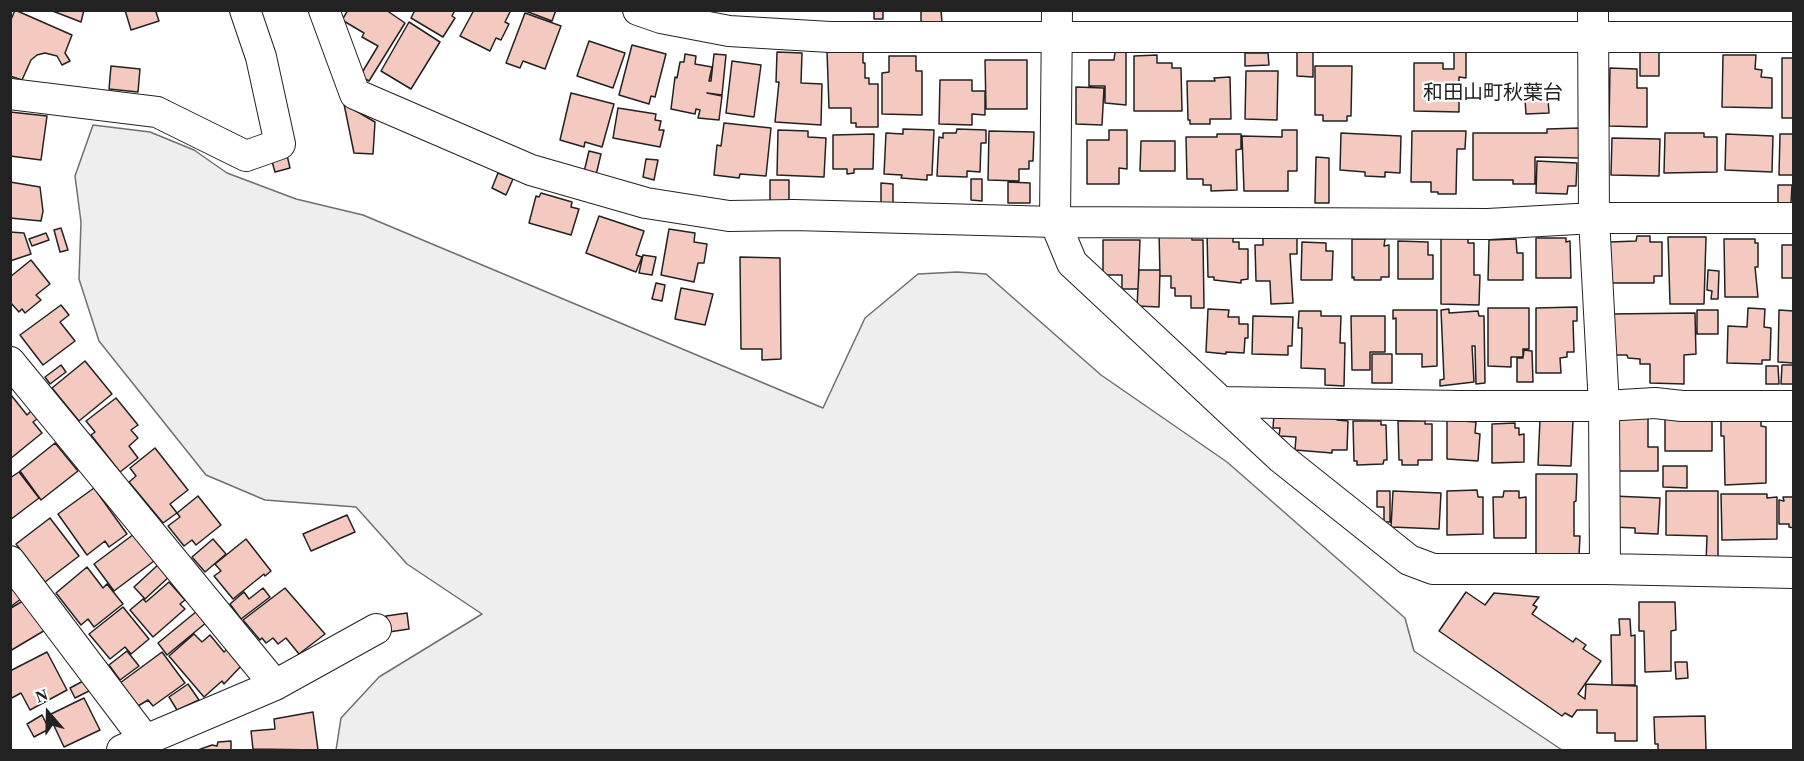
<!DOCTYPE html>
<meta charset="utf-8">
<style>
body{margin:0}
#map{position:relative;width:1804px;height:761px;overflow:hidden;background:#fff;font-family:Georgia,serif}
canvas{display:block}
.frame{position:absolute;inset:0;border:12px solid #222;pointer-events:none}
.north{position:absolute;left:18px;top:683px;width:60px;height:60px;-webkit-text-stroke:4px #fff;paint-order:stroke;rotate:340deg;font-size:16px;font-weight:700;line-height:24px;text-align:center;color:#222}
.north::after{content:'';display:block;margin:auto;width:21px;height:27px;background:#222;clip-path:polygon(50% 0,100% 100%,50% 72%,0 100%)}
</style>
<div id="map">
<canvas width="1804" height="761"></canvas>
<div class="frame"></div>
<div class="north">N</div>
</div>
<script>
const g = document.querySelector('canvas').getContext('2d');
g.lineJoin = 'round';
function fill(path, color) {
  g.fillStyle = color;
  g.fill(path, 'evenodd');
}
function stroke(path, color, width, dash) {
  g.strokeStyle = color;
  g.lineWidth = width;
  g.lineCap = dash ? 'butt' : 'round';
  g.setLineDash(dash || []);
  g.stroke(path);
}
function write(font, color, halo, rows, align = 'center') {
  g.font = font + ' Georgia,"Noto Sans JP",serif';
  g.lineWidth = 4.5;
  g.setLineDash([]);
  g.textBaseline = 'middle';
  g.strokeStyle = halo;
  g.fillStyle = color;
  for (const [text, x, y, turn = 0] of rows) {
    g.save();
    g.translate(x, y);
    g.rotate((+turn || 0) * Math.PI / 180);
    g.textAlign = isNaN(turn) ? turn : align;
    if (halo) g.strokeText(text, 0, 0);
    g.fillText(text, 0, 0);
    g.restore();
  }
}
const green = new Path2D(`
 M93,125L150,132L194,150L227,173L296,199L363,215L823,408L865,318L918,274L957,272L986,274L1101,375L1227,462L1405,618L1414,651L1562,750H336L341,718L379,677L482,614L407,564L356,507L265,500L206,475L99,341L79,279L81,222L75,176Z`);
fill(green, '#eee');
stroke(green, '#6f6f6f', 1.5);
const building = new Path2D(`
 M15,10L72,35L65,53L70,61L62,65L57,56L45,53L37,55L31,60L22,80L10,76V22Z
 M50,10H84L81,22Z
 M125,10H160L156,12L159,21L131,30Z
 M348,10H386L405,23L369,81L360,76L378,46L362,37L364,33L342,20Z
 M415,10L418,11L455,10L452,16L455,18L443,37L411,18Z
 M474,10H511L505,22L509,24L501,40L496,38L490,51L460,36Z
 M523,10H556L552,21Z
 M874,10H883V19H874Z
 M921,10H941L942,23L921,24Z
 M525,13L561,26L545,69L523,61L520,68L506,63Z
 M409,22L440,42L411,89L381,71Z
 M589,41L625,53L613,88L577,76Z
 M632,45L666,54L655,97L651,96L649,104L619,95Z
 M827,51H863V63H865V78H869V84H878V127H856V123H851V108H829Z
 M1297,51H1313V77L1297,76Z
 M777,52L802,53L801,83L822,84L821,125L775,122L779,82H776Z
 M1115,52H1126V105L1105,103V86H1089V60H1114Z
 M1454,52H1466V78L1459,77V112L1414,111V63H1443V69H1454Z
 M1640,52H1659V76H1640Z
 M1245,53H1268L1269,65L1245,66Z
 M685,54L696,56L695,64L712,67L709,81H711L714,54L726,55L722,95L707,93L722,96L719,120L698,118L700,110L696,109L695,114L671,109L675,77L677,78L680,62H684Z
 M1157,55V63H1172V68H1181L1182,111H1134V56Z
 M1723,55H1756L1755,69L1762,70L1761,77L1772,78V108L1722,107Z
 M889,56H916V71H922V115L882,114V73L889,72Z
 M1782,58H1794V118H1782Z
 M985,60H1027V109H986Z
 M732,61L761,65L754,117L726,113Z
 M111,66L140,69L138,92L109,89Z
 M1315,66H1352L1351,116H1347V121H1323V115H1315Z
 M1610,68L1637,69V88H1647V127L1609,126Z
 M1246,71H1278L1277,120L1245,119Z
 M1230,77L1231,119H1210V124H1190V120H1188L1187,81H1215L1214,78Z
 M940,80H972V91H985V115L972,114V125L939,124Z
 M1076,87L1104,88L1102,125L1076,124Z
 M571,93L614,104L602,147L585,142L584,147L560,140Z
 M1548,99L1549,113L1526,114L1525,100Z
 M344,104L375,122L373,154L354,153Z
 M618,108L656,114L655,120L661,121L659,130H664L660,147L613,138Z
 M10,112L47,116L41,160L10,156Z
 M724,123L771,128L766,176L740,174L739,178L714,175L717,145L721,146Z
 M1579,128L1580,158L1535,157V184H1513V180H1473V133H1547V129Z
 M903,129L934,130L932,175H927V180L901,178L902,175L884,174L886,133L903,134Z
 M957,129L986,130V143H981L980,172L967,171V177L937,176L939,137L943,138V133H956Z
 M778,130L808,131V137L826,138L824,177L777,175Z
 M1109,130H1127V169L1119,168V184H1087V140H1109Z
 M1282,130H1297V171H1288V191H1244L1242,136L1282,137Z
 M989,131L1034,132L1033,161H1029V169H1019V181L988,180Z
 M1412,131H1466L1465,149H1457L1456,194H1438V192H1431V182H1411Z
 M1341,133L1401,136L1400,173L1385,172V177L1365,176V172L1340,170Z
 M1665,133H1704V137H1717V172L1664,173Z
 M874,134L873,169H854V173L847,174V169H833V135Z
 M1217,134H1241V149L1236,150L1237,190L1211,191V185H1203V179H1187L1186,137H1217Z
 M1726,134L1773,136L1772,172L1725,170Z
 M1780,134H1794V175H1779Z
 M1612,138L1660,139L1659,176L1611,175Z
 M1141,141H1175V171H1140Z
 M589,151L601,154L596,175L584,172Z
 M287,155L290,168L275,172L271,158Z
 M1316,157L1329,158V203H1315Z
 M646,159L658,160L654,180L643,177Z
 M1537,161L1577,163L1576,186H1568L1567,194L1536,193Z
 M498,173L513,179L506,195L492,188Z
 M971,179H982V201L971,200Z
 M770,180H789V204L770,203Z
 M10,182L40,187L43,211L41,221L10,218Z
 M1008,182L1030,183V203H1008Z
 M881,183L893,184V205H881Z
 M1778,185H1792L1791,203H1778Z
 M541,193L572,202L571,207L579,209L571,235L529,223L536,196L539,197Z
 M599,216L644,231L636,255L642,257L636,272L586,253Z
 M61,228L68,250L60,252L54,230Z
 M669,229L695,233L694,242L707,244L704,263H698L694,282L661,275Z
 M1192,230V240H1203L1204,308H1191V296H1175V288H1171V276H1160L1159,231Z
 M1233,231V242H1239V249H1248V279L1241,280V283L1214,280V277H1208L1207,232Z
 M10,232L24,233L31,254L10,261Z
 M46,233L49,240L32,246L29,239Z
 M1297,233V254H1290L1293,303L1271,304L1270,281H1256L1255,245H1263V234Z
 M1441,236H1468V243H1474V275H1480L1479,305L1441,304Z
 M1637,236H1650V242H1662V276H1654V283H1610V242L1636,241Z
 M1668,237H1706L1704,304H1670Z
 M1536,238H1566V242L1570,241L1571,278H1536Z
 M1352,239H1385L1384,246L1389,245V277H1381V280H1354V277L1352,278Z
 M1516,239L1517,253H1523V280H1488L1489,240Z
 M1724,239H1755V243H1758V267H1755L1758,297H1725Z
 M1103,240H1140L1138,289H1122V275H1103Z
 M1398,241L1428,242V255H1433V279H1398Z
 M1302,242L1326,243V251H1333L1332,280H1301Z
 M1782,245H1794V278H1782Z
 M643,255L656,257L652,275L639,273Z
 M740,257L780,258L781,359L762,360V349H741Z
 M31,260L50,284L36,295L41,300L25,313L22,309L19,312L10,302V277Z
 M1139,270H1160L1159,307L1137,306Z
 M1708,270L1719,271L1718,299H1711L1712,291L1707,290Z
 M656,283L665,285L662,301L652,299Z
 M681,288L713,294L705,325L675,319Z
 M61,305L69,315L60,322L75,341L43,365L20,335Z
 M1577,307V321H1573L1574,352H1567V357L1560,358L1561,373H1536V308Z
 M1488,308H1529V349H1523V357H1511V367L1488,366Z
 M1748,308L1765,309L1764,327L1771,328L1770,360H1762V364L1727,363L1728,326L1747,327Z
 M1208,309L1229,310L1228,317H1239V324H1248V338H1245L1244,353L1226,352V354L1206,352Z
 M1449,309V313L1478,311L1479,316H1484L1485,383L1476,384L1475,346H1472L1474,382L1440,386V380L1444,379L1441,310Z
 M1393,310H1437V366L1422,367V354H1396V318L1393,319Z
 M1697,310H1718V334H1697Z
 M1779,310L1794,311V363L1778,362Z
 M1299,311H1321V316H1341L1340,343H1345L1344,386L1325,385V369L1301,368L1302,328H1298Z
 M1695,313L1696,354L1684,355V384L1650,383V364H1640V359L1628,358L1627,355H1609L1608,314Z
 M1253,316L1293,317L1292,346H1288V355L1252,354Z
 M1351,316H1385V352H1370V370H1352Z
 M1524,350L1532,351L1533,382H1517V358H1523Z
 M1372,354H1392V383H1372Z
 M85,361L112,394L79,421L52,388Z
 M61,365L66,372L50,384L45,377Z
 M1782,365H1794V384H1781Z
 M1766,366H1778L1779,384H1766Z
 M11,395L27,415L31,411L37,419L33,422L42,433L10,459Z
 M116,398L138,425L131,430L138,438L129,446L138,458L120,472L91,435L95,432L86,421Z
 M1665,413H1712V451H1665Z
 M1274,414L1337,416V420L1348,421L1347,450H1332V453L1295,450L1296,437L1279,436L1280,428H1273Z
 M1721,414H1761V426L1766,427V483L1725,485L1724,436H1721Z
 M1615,417H1648V447H1658V471H1615Z
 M1540,419L1573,420L1571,466L1538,465Z
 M1447,420L1476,422L1475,433L1480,434L1478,461L1447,459Z
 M1353,421H1381V425H1386L1387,460H1384L1383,464L1357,465V461H1354Z
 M1398,421H1425V424H1432V460H1418V465H1402V460H1399Z
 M1515,423V428H1519V435L1524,434V462L1492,463V424Z
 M55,443L78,471L41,500L20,471Z
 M155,448L188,490L170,504L177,513L163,523L129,482L136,476L130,468Z
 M1663,466H1687V488L1663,487Z
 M19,472L39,498L10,520V478Z
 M1536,474H1577L1576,501L1574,502V536H1580L1579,555L1536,556Z
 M94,488L127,534L109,547L105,541L87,555L58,514Z
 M1477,490L1478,497H1483V534L1447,535V491Z
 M1377,491H1390V522H1384V507H1377Z
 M1393,491L1441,493L1439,529L1391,527Z
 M1504,491H1519V498L1526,497V538H1494L1493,497H1503Z
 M1666,491H1718V562L1706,563L1707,536L1666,535Z
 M1721,494H1767V498L1777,497V539L1722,540Z
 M198,496L221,525L196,545L192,540L184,546L168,526L180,517L177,513Z
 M1613,496L1660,498L1658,534L1635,533V528L1612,527Z
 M1783,497H1794V528L1789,527V524H1779V500L1784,501Z
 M347,515L355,532L311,551L303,534Z
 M50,518L79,556L45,582L16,544Z
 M134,534L154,561L114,591L94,564Z
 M213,539L226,554L205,572L192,557Z
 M246,539L271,571L265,576L264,574L233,599L214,576L221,571L215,564Z
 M160,563L171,575L145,599L134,587Z
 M87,567L103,588L107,584L123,604L94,627L88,619L81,625L56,593Z
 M10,576L25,596L10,607Z
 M169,582L185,600L180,604L185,609L153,637L130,610L143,599L146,602Z
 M263,588L270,597L241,619L230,604L244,592L249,599Z
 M285,588L325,634L299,654L286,638L278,644L273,638L266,643L262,638L260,640L243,620Z
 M1466,592L1485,605L1494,593L1539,597L1533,605L1537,607L1532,614L1573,642L1576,638L1586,645L1583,649L1601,661L1578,694L1585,699L1586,684L1637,686V741H1615V733H1597V710H1577L1572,717L1565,713L1562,716L1439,631Z
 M26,599L47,629L10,651L11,608Z
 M1639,602H1675L1676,630L1671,631V671L1645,672L1644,631H1639Z
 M123,607L149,639L131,654L125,647L110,659L89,634Z
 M197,611L207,622L167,655L158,643Z
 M407,613L409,629L389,632L386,616Z
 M1619,619H1630L1631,636L1635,635V685H1612L1611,635H1620Z
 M194,634L202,642L210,635L224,652L229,648L243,664L224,684L222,681L204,697L169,656Z
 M127,651L139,666L120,680L109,665Z
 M47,652L67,690L30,710L21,693L10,699V671Z
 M162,652L185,683L153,706L148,700L138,706L120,683Z
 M1675,662H1687L1688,678L1676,679Z
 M87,679L93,689L75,698L70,688Z
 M188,684L199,700L177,710L169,697Z
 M84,698L100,730L64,747L49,715Z
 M313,712L318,750L253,749L251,731L275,729L274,719Z
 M42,715L49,729L34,737L27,724Z
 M1705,716L1706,750H1658V744H1655L1654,717Z
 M231,741V750H198L212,745L217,746L218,742Z`);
fill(building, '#f3c9c0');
stroke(building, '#222', 1.5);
const minor = new Path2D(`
 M324,10L355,94L531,170L646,203L729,216L794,215L1055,222L1488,224L1594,218H1794
 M638,10L661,18L729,31L830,37H1794
 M1057,10L1055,222L1072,263L1281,458L1409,560L1433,569H1605L1794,573
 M1593,10L1594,218L1604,406L1605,569
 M10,94L157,112L246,156L280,144L261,57L245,10
 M10,362L275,685
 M1221,402L1460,406H1604L1655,403L1682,406H1794
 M10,561L146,741
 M122,750L275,685L376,629`);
stroke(minor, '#222', 32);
stroke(minor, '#fff', 30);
write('20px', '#222', '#fff', [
 ["和田山町秋葉台",1493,91]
]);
</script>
